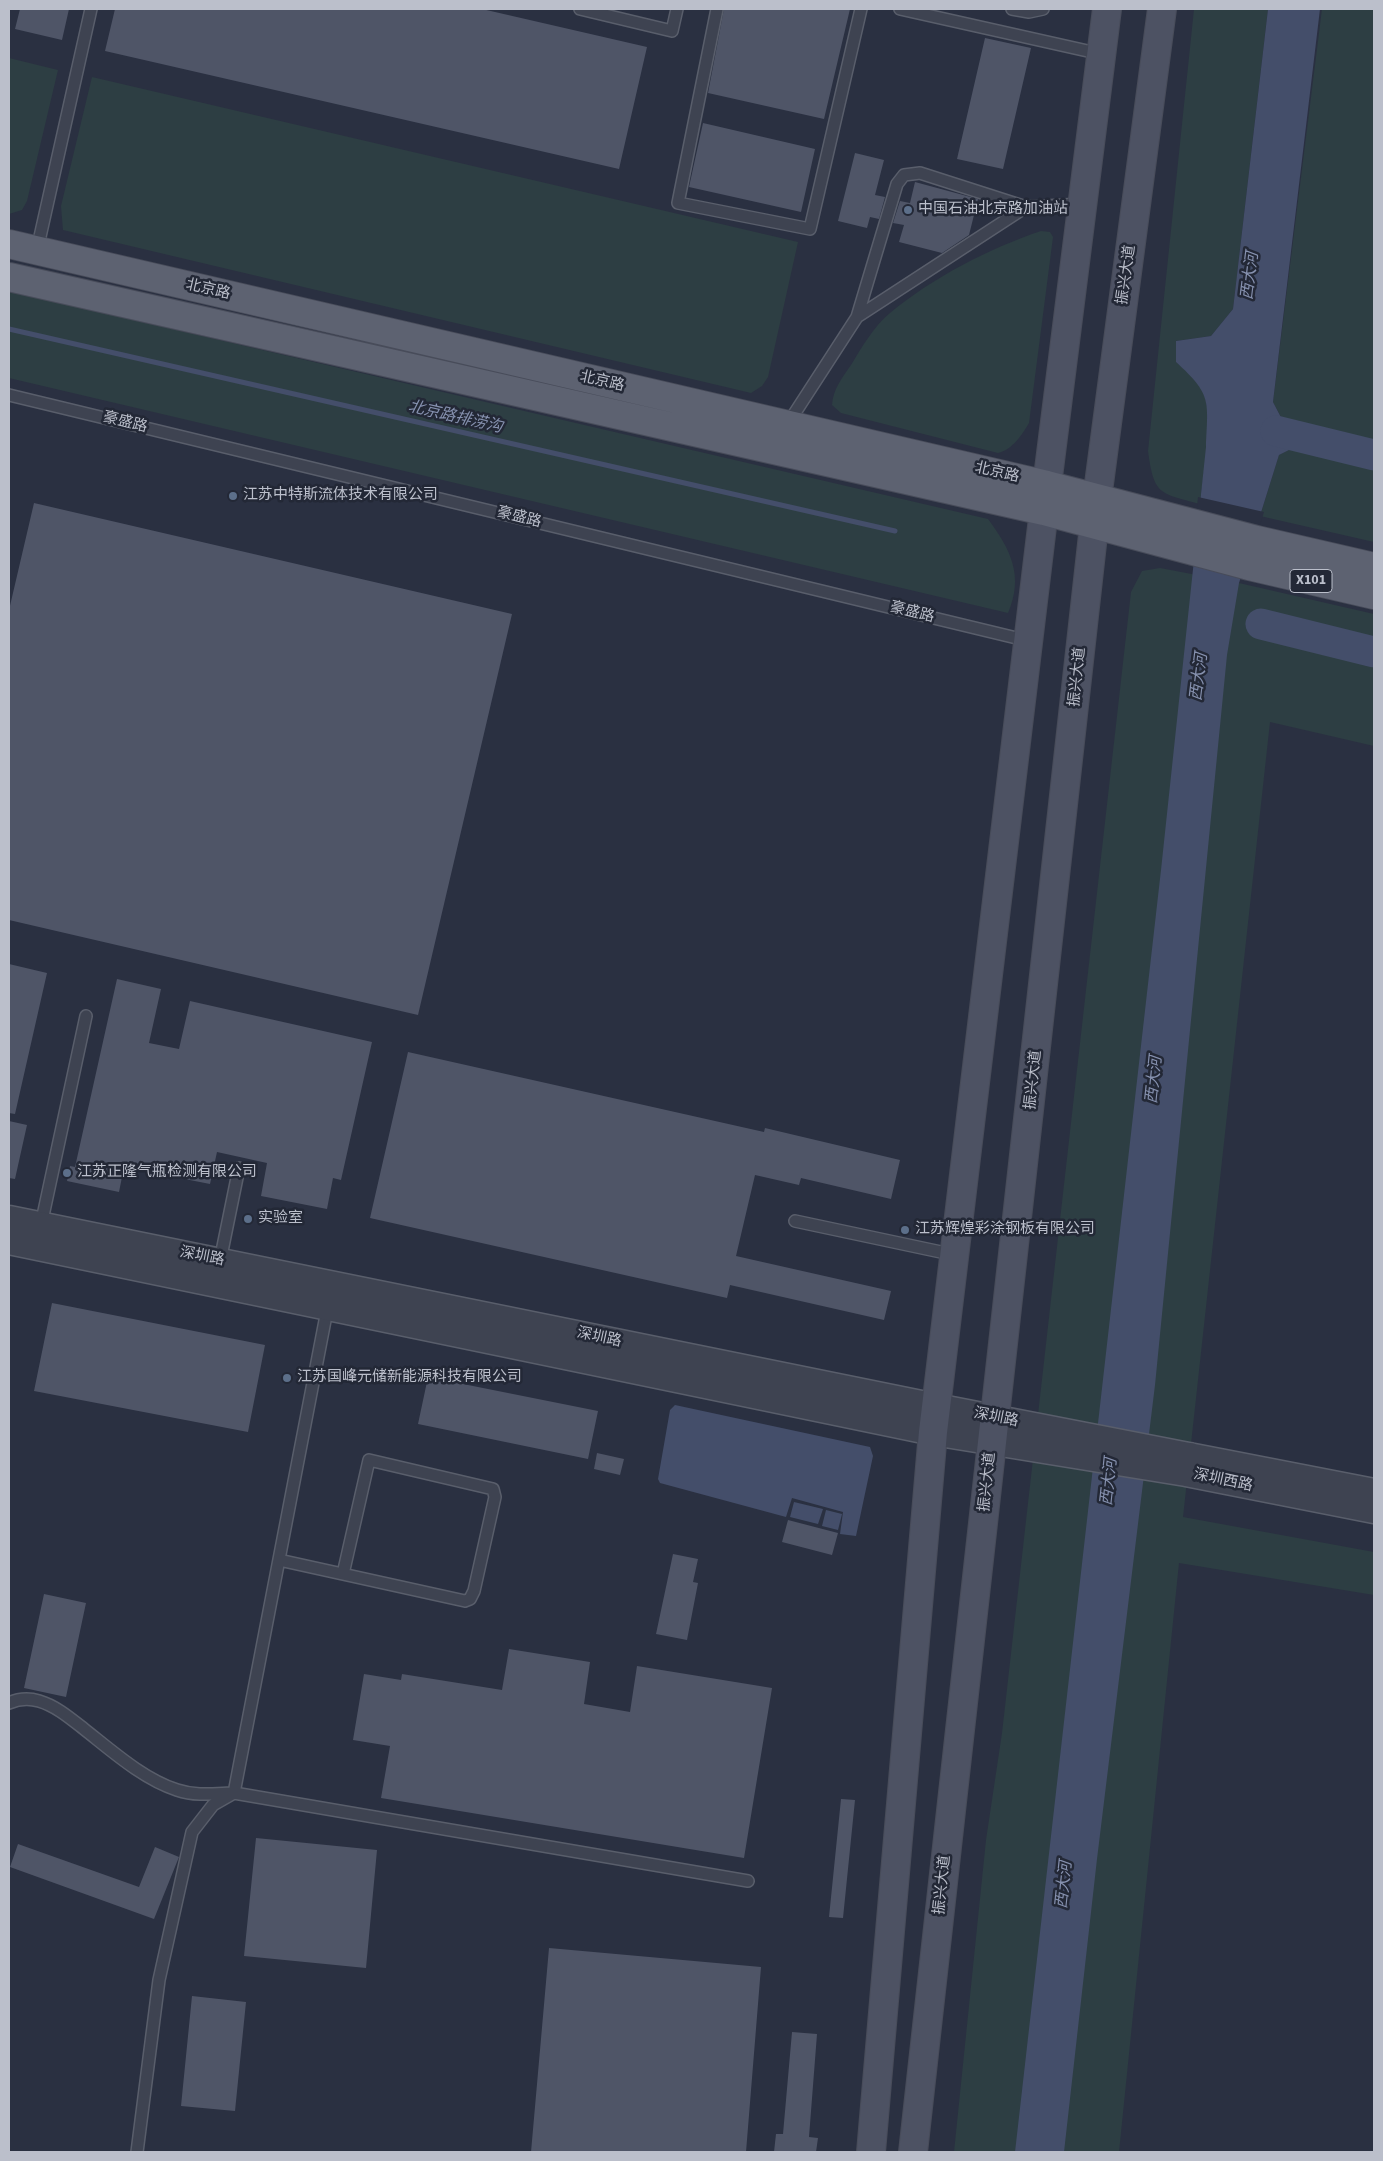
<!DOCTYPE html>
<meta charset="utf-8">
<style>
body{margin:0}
#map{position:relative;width:1383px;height:2161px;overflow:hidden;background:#2a3041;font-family:"Source Sans 3",sans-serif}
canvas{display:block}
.frame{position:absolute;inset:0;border:10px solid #bbbfcb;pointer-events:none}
</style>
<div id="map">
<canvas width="1383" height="2161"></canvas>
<div class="frame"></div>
</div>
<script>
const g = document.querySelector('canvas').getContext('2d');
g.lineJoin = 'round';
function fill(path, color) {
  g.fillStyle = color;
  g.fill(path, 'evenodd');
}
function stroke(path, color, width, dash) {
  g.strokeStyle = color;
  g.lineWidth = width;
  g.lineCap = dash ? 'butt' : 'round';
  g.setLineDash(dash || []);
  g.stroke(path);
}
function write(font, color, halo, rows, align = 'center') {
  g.font = font + ' "Source Sans 3","Noto Sans SC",sans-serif';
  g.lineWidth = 5;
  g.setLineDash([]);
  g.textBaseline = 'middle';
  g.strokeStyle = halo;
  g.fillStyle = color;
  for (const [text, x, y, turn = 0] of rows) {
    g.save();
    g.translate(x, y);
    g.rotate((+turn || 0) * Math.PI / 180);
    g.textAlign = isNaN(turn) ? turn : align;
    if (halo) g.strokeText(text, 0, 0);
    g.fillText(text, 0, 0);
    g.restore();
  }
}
fill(new Path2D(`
 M1194,9H1268L1233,309L1211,336L1176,341V362C1183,368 1193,375 1199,383C1217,408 1203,473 1200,504C1159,493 1154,495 1148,451Z
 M1322,9H1374V542L1260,516L1279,455L1295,447L1317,442L1320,435L1286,427L1273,402Z
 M9,58L58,70L27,201L22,210L9,214Z
 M92,77L798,242L768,377L762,386L751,393L63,230L61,206Z
 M1041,231L1050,232L1053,237L1029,423C1022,435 1012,450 998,453L841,413L832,405C833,389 842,378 851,365C862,347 874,326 890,313C932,278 990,248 1041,231Z
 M9,291L988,519C1011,550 1024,576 1008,613L9,378Z
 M1160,568L1239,583L1374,614V746L1270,722L1183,1517L1374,1552V1595L1179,1563L1119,2152H954L986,1840L1002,1733L1131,592L1142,571Z`), '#2d3e43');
fill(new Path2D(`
 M1268,9H1320L1273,402L1286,427L1321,434L1318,442L1295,447L1279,455L1239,583L1227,655L1155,1385L1097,1859L1064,2152H1015L1161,870L1206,447C1208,400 1212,395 1176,362V341L1211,336L1233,309Z
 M675,1405L870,1447L873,1456L856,1536L840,1534L843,1512L792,1498L786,1517L660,1483L658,1479L670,1410Z
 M794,1502L823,1509L818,1524L790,1517Z
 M826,1510L842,1514L838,1530L822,1526Z`), '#444e6a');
fill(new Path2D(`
 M1198,497L1264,512L1244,577L1191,565Z`), '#2a3041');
stroke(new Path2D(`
 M9,329L895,531`), '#444e6a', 5);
stroke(new Path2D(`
 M1276,431L1374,455
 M1261,624L1374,652`), '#444e6a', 31);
fill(new Path2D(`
 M20,9H69L62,40L15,29Z
 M115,9H482L647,47L619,169L105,51Z
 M724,9H850L824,119L708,93Z
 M985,38L1031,48L1003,169L957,159Z
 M703,123L815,149L801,212L689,187Z
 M855,153L884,160L875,195L885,197L879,219L870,217L867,228L838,221Z
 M915,182L978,199L969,235L942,253L899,242L904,225L893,223L900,201L910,203Z
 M34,503L512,614L418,1015L9,920V610Z
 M9,964L47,973L15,1114L9,1113Z
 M117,979L161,989L149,1043L179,1049L190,1001L372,1042L341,1180L333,1178L327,1209L261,1196L267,1163L217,1152L210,1184L124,1167L119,1192L67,1181L70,1166L75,1167Z
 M408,1052L764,1132L765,1128L900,1160L891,1199L801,1178L799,1185L755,1175L736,1256L891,1291L884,1320L730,1285L727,1298L370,1218Z
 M9,1121L27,1125L15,1179L9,1178Z
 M52,1303L265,1345L248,1432L34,1391Z
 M428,1377L598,1411L588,1459L418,1424Z
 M597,1453L624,1459L620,1475L594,1469Z
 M788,1520L838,1533L832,1555L782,1542Z
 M673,1554L698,1559L693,1582L698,1583L687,1640L656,1634Z
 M44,1594L86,1603L66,1697L24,1688Z
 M509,1649L590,1662L584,1704L630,1712L637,1666L772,1688L744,1858L381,1798L390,1746L353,1740L364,1674L401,1680L402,1674L502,1690Z
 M841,1799L855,1800L843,1918L829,1917Z
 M256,1838L377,1850L366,1968L244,1956Z
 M18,1844L139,1887L155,1847L179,1857L154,1919L10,1867Z
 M549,1948L761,1967L746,2152H531Z
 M192,1996L246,2002L235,2111L181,2106Z
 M792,2032L817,2034L809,2137L818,2138L816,2152H774L776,2134H783Z`), '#4f5567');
const service = new Path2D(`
 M580,9L672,31L677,9
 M717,9L678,203L810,229L861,9
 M900,9L1101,54
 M1012,9L1029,12L1043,9
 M37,250L91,9
 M857,317L1026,207
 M9,395L1029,641
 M787,425L857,317L897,184L904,175L920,173L1026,207L1083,204
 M795,1221L955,1255
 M41,1225L86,1016
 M220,1261L239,1168
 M328,1305L234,1793L748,1881
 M279,1560L465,1601L470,1599L474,1591L495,1497L493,1489L369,1460L343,1574
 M9,1703C18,1699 29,1698 39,1701C56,1706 70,1718 84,1729C112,1751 143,1779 177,1790C195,1796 211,1794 230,1793
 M137,2152L159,1980L192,1832L213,1805L234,1793`);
const tertiary = new Path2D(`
 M9,1219L936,1407L1374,1492
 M9,1241L933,1432L1186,1473
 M1190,1456L1186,1473L1374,1510`);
const secondary = new Path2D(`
 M871,2152L933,1432L1047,485L1107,9
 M913,2152L1097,499L1162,9`);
const primary = new Path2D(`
 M9,244L1047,485L1257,540L1374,567
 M9,277L1044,511L1249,566L1374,595`);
stroke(service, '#595e6b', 14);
stroke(tertiary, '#595e6b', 29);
stroke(secondary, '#484c5a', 30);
stroke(primary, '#484c5a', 30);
stroke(service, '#3e4351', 11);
stroke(tertiary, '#3e4351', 26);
stroke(secondary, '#4d5263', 28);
stroke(primary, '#5d6271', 28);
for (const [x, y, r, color] of [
 [908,210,5,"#5c6f8a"],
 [233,496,5,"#5c6f8a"],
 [67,1173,5,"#5c6f8a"],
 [248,1219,5,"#5c6f8a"],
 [905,1230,5,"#5c6f8a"],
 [287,1378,5,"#5c6f8a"]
]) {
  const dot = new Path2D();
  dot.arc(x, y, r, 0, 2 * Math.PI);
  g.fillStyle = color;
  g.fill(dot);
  stroke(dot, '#232836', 2);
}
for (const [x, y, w] of [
 [1311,581,42]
]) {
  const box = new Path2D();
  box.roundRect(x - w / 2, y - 11.5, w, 23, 4);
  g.fillStyle = '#232836';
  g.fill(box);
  stroke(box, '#bbbfcb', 1);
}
write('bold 14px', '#bbbfcb', null, [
 ["X101",1311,581]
]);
write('15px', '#bbbfcb', '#232836', [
 ["中国石油北京路加油站",918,210],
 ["江苏中特斯流体技术有限公司",243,496],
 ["江苏正隆气瓶检测有限公司",77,1173],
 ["实验室",258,1219],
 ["江苏辉煌彩涂钢板有限公司",915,1230],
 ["江苏国峰元储新能源科技有限公司",297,1378]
], 'left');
write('15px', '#bbbfcb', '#232836', [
 ["振兴大道",1127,275,-82],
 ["北京路",208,290,13],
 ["北京路",602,382,13],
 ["豪盛路",125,423,14],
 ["北京路",997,473,13],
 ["豪盛路",519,518,14],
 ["豪盛路",912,613,14],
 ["振兴大道",1078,677,-84],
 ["振兴大道",1034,1080,-84],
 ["深圳路",202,1257,11],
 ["深圳路",599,1338,12],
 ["深圳路",996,1418,11],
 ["深圳西路",1223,1481,12],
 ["振兴大道",988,1482,-84],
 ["振兴大道",943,1885,-84]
]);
write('italic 16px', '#8691af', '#232836', [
 ["西大河",1251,276,-83],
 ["北京路排涝沟",455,418,13],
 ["西大河",1200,677,-83],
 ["西大河",1155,1080,-84],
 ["西大河",1110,1482,-84],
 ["西大河",1065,1885,-84]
]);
</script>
